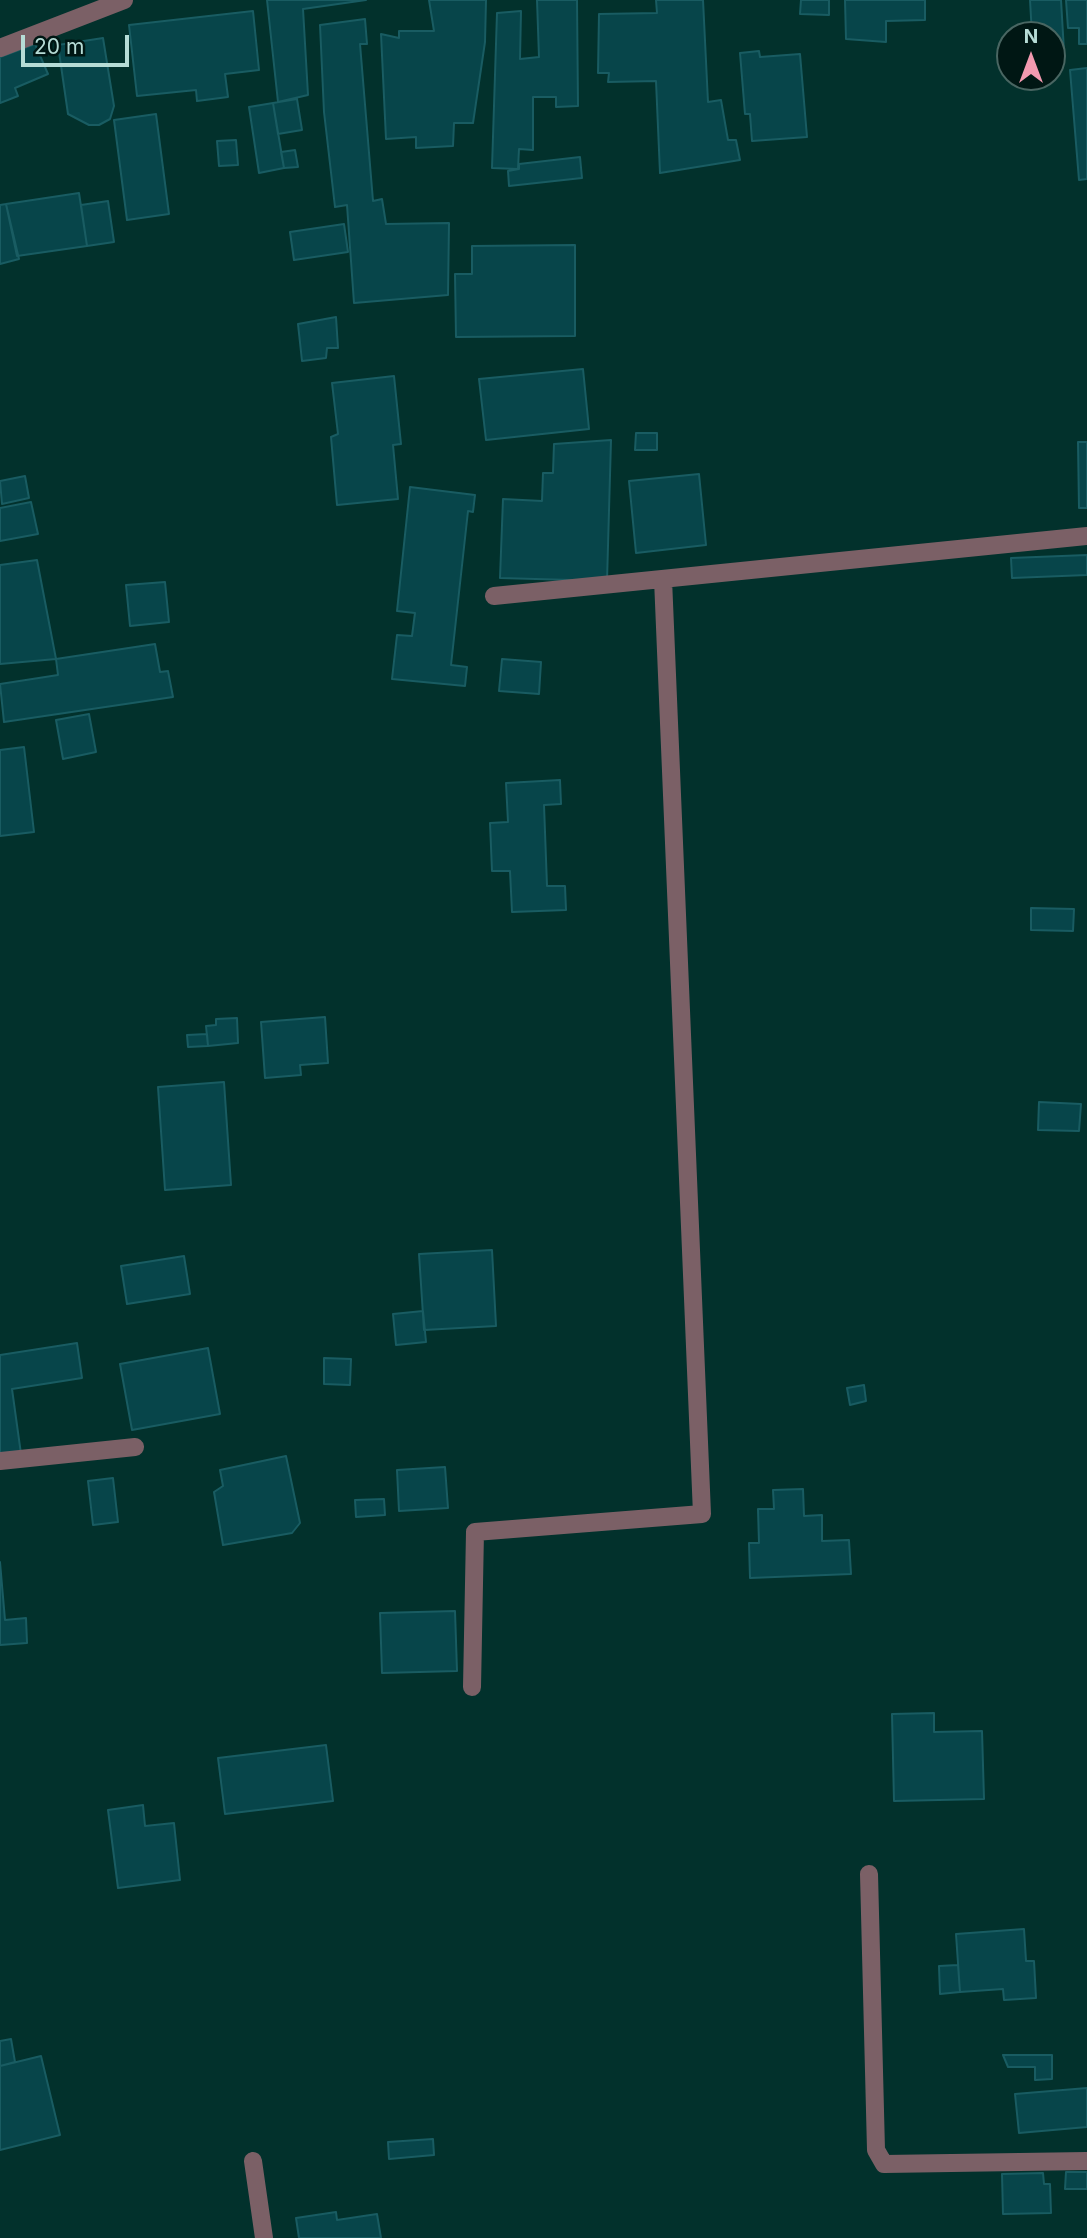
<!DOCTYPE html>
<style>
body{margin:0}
#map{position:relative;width:1087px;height:2238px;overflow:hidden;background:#02312c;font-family:Inter,sans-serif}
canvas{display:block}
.north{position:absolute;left:996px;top:21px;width:70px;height:70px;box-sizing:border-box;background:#001714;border:2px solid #496662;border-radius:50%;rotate:0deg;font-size:19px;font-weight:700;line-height:28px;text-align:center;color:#b6dcd6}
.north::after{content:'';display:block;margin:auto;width:24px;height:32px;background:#f29ab0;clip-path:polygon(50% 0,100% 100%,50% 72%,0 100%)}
.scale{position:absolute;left:21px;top:35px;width:108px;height:32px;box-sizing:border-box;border:4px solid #b6dcd6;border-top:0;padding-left:9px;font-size:21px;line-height:24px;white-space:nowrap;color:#b6dcd6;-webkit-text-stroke:5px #001714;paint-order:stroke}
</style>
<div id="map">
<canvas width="1087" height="2238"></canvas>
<div class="north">N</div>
<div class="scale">20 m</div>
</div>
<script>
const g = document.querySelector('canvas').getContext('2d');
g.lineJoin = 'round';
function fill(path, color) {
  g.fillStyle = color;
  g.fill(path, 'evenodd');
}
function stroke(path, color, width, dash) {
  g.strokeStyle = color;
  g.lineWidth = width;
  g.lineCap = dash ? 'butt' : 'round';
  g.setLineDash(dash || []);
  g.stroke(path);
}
const building = new Path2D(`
 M267,0H366L303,9L308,95L278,102Z
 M429,0H486L485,42L473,123H454L453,146L416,148V137L386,139L381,34L399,38V31H434Z
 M537,0H577L578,106L556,107V97H533V150L519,149L518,169L492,168L497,13L521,11L520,59L539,57Z
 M656,0H703L708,102L721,100L728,140H736L740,160L660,173L656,81L608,82L609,73H598L599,14L657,13Z
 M801,0H829V15L800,14Z
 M845,0H925V20L886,21V42L846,39Z
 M1030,0H1061L1064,51H1052V35H1032Z
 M1066,0H1087V44H1079V28H1068Z
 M253,11L259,70L225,74L228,97L197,101L196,90L137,96L129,25Z
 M365,19L367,44H360L373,201L382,199L386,224L449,223L448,295L354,303L347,205L335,207L324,112L320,25Z
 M103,38L114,106L110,119L99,125H89L68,114L58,45Z
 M35,44L48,74L15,88L18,96L0,103V57Z
 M759,51L760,57L800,54L807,137L752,141L750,114H745L740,53Z
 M1087,68V179L1079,180L1070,70Z
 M297,99L302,130L278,134L273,103Z
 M273,103L284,168L259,173L249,107Z
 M156,114L169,214L127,220L114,120Z
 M236,140L238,165L219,166L217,141Z
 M295,150L298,167L284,168L281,152Z
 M580,157L582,178L509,186L508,171L519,169V164Z
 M79,193L87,246L17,256L6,204Z
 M108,201L114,242L87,246L81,205Z
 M6,204L19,259L0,264V205Z
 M344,224L348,252L294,260L290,232Z
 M575,245V336L456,337L455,274H472V246Z
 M336,317L338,348H327L326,358L302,361L298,324Z
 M583,369L589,429L486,440L479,379Z
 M394,376L401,444L393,445L398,499L337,505L331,437L338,434L332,383Z
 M636,433H657V450H635Z
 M611,440L607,581L500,578L503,499L542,501L543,473H553L554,444Z
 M1078,442H1087V508H1079Z
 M699,474L706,545L636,553L629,481Z
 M25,476L29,498L2,504L0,481Z
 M410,487L475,495L473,512L468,511L451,665L467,667L465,686L392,679L397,635L412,636L415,613L397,611Z
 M31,502L38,534L0,541V508Z
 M1087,555V575L1012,578L1011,558Z
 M37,560L56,659L0,664V565Z
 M165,582L169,622L130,626L126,585Z
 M155,644L160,672L168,671L173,697L4,722L0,684L58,675L56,659Z
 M502,659L541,662L539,694L499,691Z
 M89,714L96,752L63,759L56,720Z
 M24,747L34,832L0,836V750Z
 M560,780L561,804L544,805L547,886H565L566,910L512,912L510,871H492L490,823L508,822L506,783Z
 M1031,908L1074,909L1073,931L1031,930Z
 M325,1017L328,1063L300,1065L301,1075L265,1078L261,1022Z
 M237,1018L238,1043L208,1046L206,1026L216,1025V1019Z
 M207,1034L208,1046L188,1047L187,1035Z
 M224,1082L231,1185L165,1190L158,1087Z
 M1039,1102L1081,1104L1079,1131L1038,1130Z
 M492,1250L496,1326L424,1330L419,1254Z
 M184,1256L190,1294L127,1304L121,1266Z
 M423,1311L426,1342L396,1345L393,1314Z
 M77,1343L82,1378L12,1389L21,1454L0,1457V1355Z
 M208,1348L220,1414L132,1430L120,1364Z
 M324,1358L351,1359L350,1385L324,1384Z
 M864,1385L866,1401L850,1405L847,1388Z
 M286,1456L300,1523L292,1533L223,1545L214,1492L223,1486L220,1470Z
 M445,1467L448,1508L399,1511L397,1470Z
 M113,1478L118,1522L93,1525L88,1481Z
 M803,1489L804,1516L822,1515V1541L849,1540L851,1574L750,1578L749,1543H759L758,1509H774L773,1490Z
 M384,1499L385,1515L356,1517L355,1500Z
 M0,1562L5,1620L26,1618L27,1643L0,1645Z
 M455,1611L457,1671L382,1673L380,1613Z
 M934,1713V1732L982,1731L984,1799L894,1801L892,1714Z
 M326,1745L333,1801L225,1814L218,1758Z
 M143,1805L145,1826L174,1823L180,1880L118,1888L108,1810Z
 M1024,1929L1026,1961H1034L1036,1998L1004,2000L1003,1989L960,1992L956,1934Z
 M958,1965L960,1992L940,1994L939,1966Z
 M11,2039L15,2062L0,2066V2041Z
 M1003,2055H1052V2079L1035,2080V2067H1008Z
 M41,2056L60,2135L0,2150V2066Z
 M1087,2088V2127L1019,2133L1015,2094Z
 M433,2139L434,2155L389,2159L388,2142Z
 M1066,2172H1087V2189H1065Z
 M1043,2173L1044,2184H1050L1051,2213L1003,2214L1002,2174Z
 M336,2212L337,2220L377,2214L381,2238H299L296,2218Z`);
fill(building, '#07454a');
stroke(building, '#195c62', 2);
stroke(new Path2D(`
 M0,48L124,0
 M494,596L1087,536
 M0,1461L135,1447
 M472,1687L475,1532L702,1514L663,579
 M869,1874L876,2150L884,2164L1087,2161
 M253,2161L264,2238`), '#7b6066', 18);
</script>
